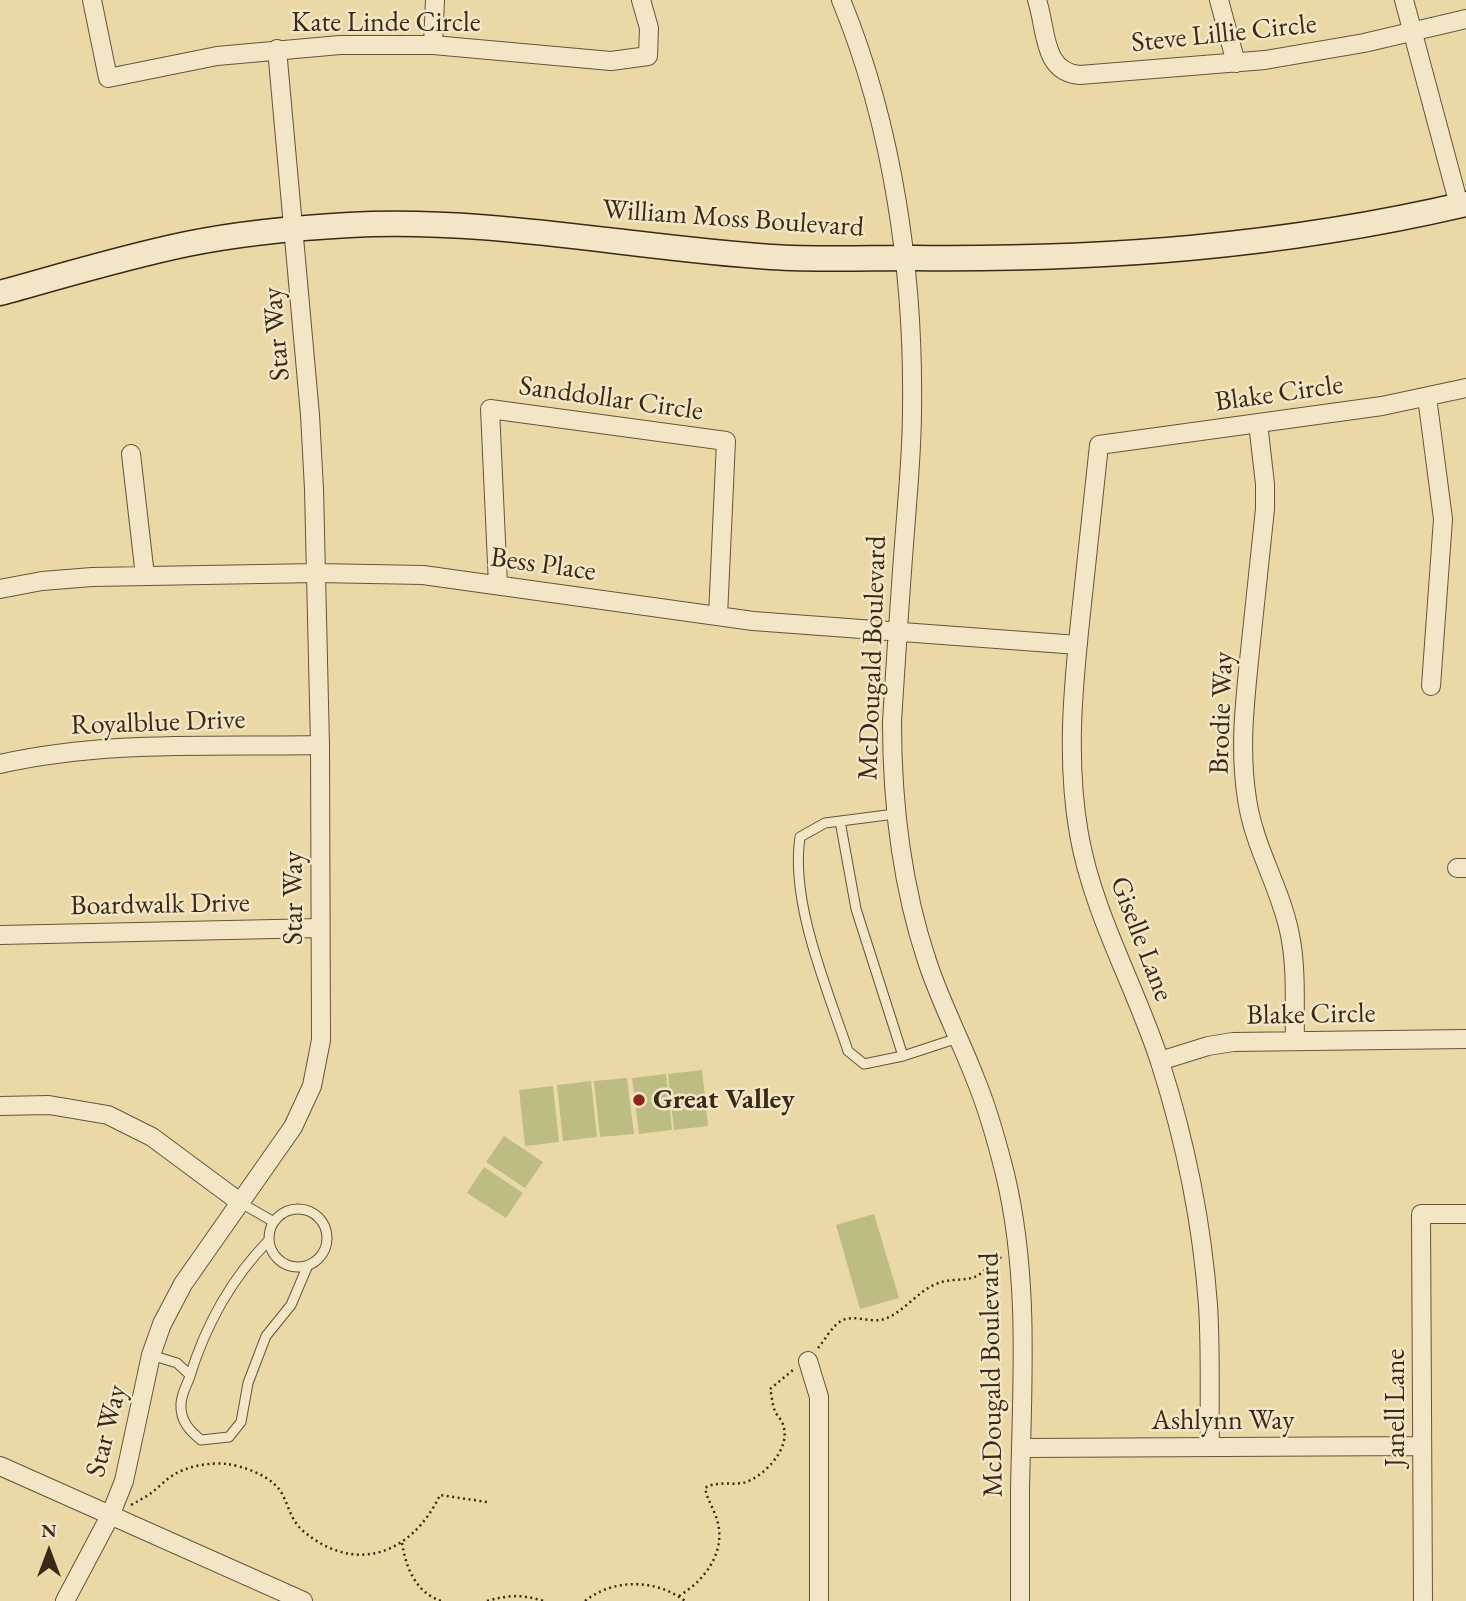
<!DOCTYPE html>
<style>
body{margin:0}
#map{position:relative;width:1466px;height:1601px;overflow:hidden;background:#ebd8a7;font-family:"EB Garamond",serif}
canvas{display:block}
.north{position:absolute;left:14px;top:1517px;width:70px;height:70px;-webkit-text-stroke:5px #f2e6c6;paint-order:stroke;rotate:0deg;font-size:19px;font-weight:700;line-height:28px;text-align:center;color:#3a2915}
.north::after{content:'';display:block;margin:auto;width:24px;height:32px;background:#3a2915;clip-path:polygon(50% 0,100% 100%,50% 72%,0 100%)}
</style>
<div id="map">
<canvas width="1466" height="1601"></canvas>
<div class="north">N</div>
</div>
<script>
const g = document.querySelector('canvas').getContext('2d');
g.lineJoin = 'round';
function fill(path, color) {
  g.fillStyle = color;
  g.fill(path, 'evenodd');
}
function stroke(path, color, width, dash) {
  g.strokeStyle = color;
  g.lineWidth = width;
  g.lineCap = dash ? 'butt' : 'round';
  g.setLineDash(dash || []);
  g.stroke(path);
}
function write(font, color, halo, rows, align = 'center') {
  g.font = font + ' "EB Garamond",serif';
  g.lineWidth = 5;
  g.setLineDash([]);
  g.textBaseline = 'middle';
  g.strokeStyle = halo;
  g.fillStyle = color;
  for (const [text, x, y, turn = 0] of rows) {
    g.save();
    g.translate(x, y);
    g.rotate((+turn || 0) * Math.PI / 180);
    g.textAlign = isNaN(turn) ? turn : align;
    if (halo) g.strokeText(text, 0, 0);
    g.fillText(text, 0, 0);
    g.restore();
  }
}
fill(new Path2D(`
 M702,1070L708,1126L674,1130L668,1074Z
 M666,1074L672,1130L639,1134L632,1078Z
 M627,1078L634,1134L600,1137L594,1081Z
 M591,1081L597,1137L563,1141L557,1085Z
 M553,1086L559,1142L525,1146L519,1090Z
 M504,1136L543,1162L525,1188L486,1162Z
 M484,1167L523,1193L506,1218L467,1193Z
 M874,1214L899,1298L860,1309L836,1225Z`), '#bdbd83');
const lane = new Path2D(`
 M895,814L825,823L800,837C790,903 827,988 848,1051L864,1064L903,1056L958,1038
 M840,821L856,909L903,1056
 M241,1203L274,1222
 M269 1238a29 29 0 1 1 58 0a29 29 0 1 1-58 0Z
 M269,1240C230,1280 205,1326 189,1379C186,1386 181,1396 181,1404C180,1421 190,1431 201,1440L229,1437L241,1422L248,1383L266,1336L291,1305L308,1265
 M151,1355L177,1363L190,1375`);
const street = new Path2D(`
 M92,0L108,78L217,56L340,45H433L611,61L648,56L649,28L641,0
 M841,0C893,126 914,274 912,410C912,450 908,491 905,531C900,595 896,658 892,722C892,803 901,883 927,961C940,1001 960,1039 975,1078C988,1109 997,1142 1005,1174C1030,1278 1022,1385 1020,1490C1020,1527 1020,1564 1020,1601
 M1037,0C1047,30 1042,72 1080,75L1265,60L1364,43L1466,19
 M1219,0L1236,63
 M1404,0L1459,205
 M433,45L435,0
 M1427,397L1443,519L1431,686
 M1258,423L1265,484V509C1260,556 1255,604 1250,651C1245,701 1239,749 1247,799C1254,848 1281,888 1290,935C1297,970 1294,1006 1295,1041
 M131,454L145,576
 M498,585L490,409L726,441L718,616
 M0,589L42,581L92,577L317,573L423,575L753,621L1078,645
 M0,764C105,740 213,747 320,745
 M1457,868H1466
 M0,935L320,928
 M1160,1061L1208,1046L1233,1042L1466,1039
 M0,1106L49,1105L108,1115L152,1137L241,1203
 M808,1361L819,1397V1601
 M1210,1447C1209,1400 1211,1352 1208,1305C1202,1223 1185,1140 1160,1062C1135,985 1093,914 1079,834C1066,760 1073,687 1081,613C1087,557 1093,501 1099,445L1382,406L1466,388
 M1023,1448L1422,1446
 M0,1466L303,1601
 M65,1601L110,1516L124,1481L151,1355L162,1324L183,1284L293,1127L312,1086L321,1040L320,745L314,489L310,415L277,49
 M1423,1601L1421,1214H1466`);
const secondary = new Path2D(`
 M0,293C62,276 124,257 187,244C241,233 295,228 349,225C488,217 633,248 771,257C819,260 866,258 913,258C1101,260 1282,247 1466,204`);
stroke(lane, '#66553a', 11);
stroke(street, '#66553a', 20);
stroke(secondary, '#3a2915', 27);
stroke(new Path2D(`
 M818,1348C826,1339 832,1325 843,1320C854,1315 869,1322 881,1320C902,1315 916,1292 936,1284C959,1274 975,1289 993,1259L1004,1257
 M131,1505C138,1501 144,1498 150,1494C158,1488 166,1479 175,1474C188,1466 211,1462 227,1464C243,1466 268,1475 279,1489C288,1501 289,1518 302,1530C355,1576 412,1554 440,1495L487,1502
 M402,1543C406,1567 415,1592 441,1601
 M679,1596C707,1579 729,1548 715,1514C711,1504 707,1498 705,1488C716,1481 730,1485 743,1483C763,1478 792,1448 783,1425C782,1420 777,1416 775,1411C772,1404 772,1396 770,1389L793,1370
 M487,1601C507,1595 523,1594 543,1601
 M585,1601C614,1578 656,1579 685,1601`), '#3a2915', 2.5, [2, 3.5]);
stroke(lane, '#f2e6c6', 9);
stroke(street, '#f2e6c6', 18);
stroke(secondary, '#f2e6c6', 24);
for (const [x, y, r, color] of [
 [639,1100,7,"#8f2418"]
]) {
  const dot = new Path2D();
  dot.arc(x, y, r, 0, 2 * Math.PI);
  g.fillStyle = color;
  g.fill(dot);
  stroke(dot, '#f2e6c6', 2.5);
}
write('28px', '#3a2915', '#f2e6c6', [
 ["Kate Linde Circle",386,23],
 ["Steve Lillie Circle",1224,34,-6],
 ["William Moss Boulevard",733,219,4],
 ["Star Way",277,334,-95],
 ["Blake Circle",1279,394,-8],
 ["Sanddollar Circle",611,399,8],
 ["Bess Place",543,565,8],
 ["McDougald Boulevard",873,658,-88],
 ["Brodie Way",1222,713,-88],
 ["Royalblue Drive",158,723,-2],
 ["Star Way",294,898,-90],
 ["Boardwalk Drive",160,905,-1],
 ["Giselle Lane",1141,939,69],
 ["Blake Circle",1311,1015,-1],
 ["McDougald Boulevard",992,1375,-91],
 ["Janell Lane",1396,1408,-90],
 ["Ashlynn Way",1223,1421],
 ["Star Way",107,1431,-76]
]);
write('bold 28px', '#3a2915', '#f2e6c6', [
 ["Great Valley",653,1100]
], 'left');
</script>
